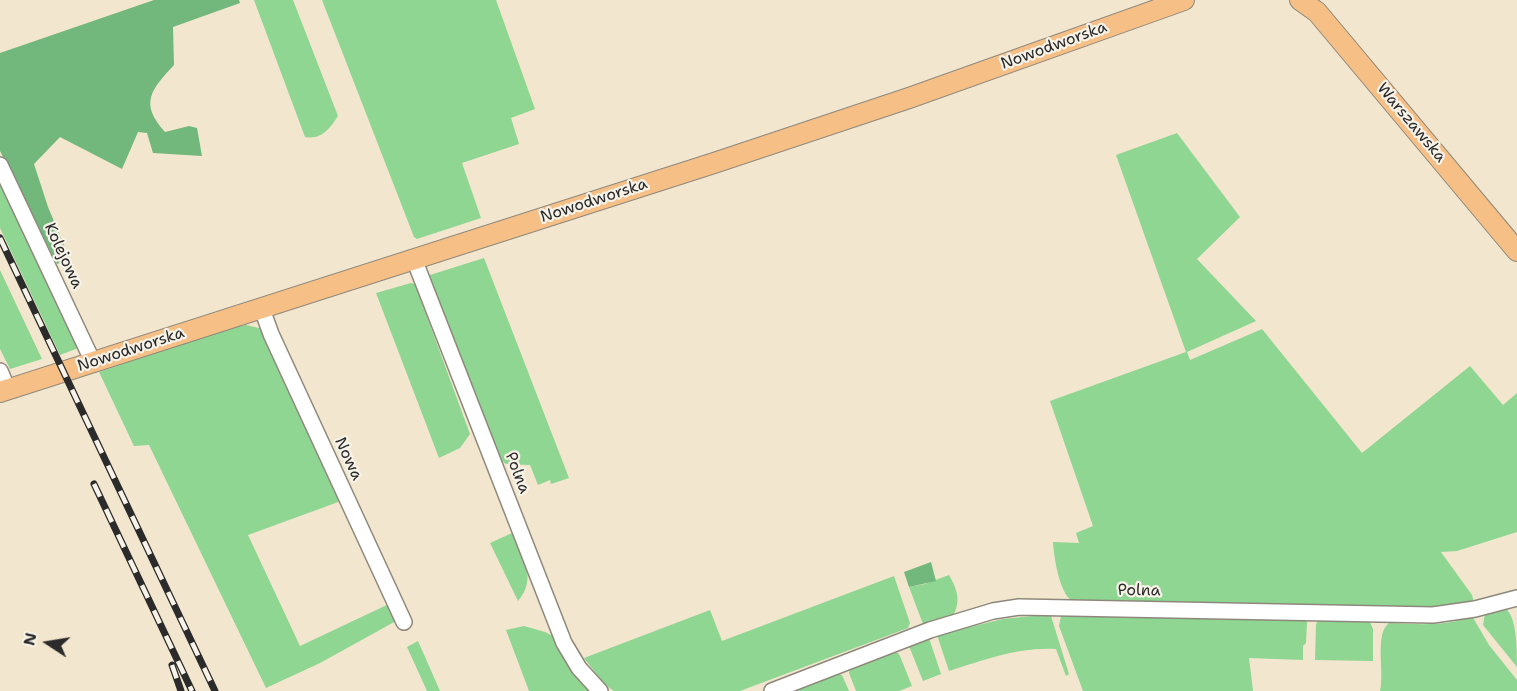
<!DOCTYPE html>
<style>
body{margin:0}
#map{position:relative;width:1517px;height:691px;overflow:hidden;background:#f2e6ce;font-family:"Shantell Sans",sans-serif}
canvas{display:block}
.north{position:absolute;left:18px;top:613px;width:60px;height:60px;-webkit-text-stroke:4px #f7f3e8;paint-order:stroke;rotate:282deg;font-size:16px;font-weight:700;line-height:24px;text-align:center;color:#2b2b2b}
.north::after{content:'';display:block;margin:auto;width:21px;height:27px;background:#2b2b2b;clip-path:polygon(50% 0,100% 100%,50% 72%,0 100%)}
</style>
<div id="map">
<canvas width="1517" height="691"></canvas>
<div class="north">N</div>
</div>
<script>
const g = document.querySelector('canvas').getContext('2d');
g.lineJoin = 'round';
function fill(path, color) {
  g.fillStyle = color;
  g.fill(path, 'evenodd');
}
function stroke(path, color, width, dash) {
  g.strokeStyle = color;
  g.lineWidth = width;
  g.lineCap = dash ? 'butt' : 'round';
  g.setLineDash(dash || []);
  g.stroke(path);
}
function write(font, color, halo, rows, align = 'center') {
  g.font = font + ' "Shantell Sans",sans-serif';
  g.lineWidth = 4.5;
  g.setLineDash([]);
  g.textBaseline = 'middle';
  g.strokeStyle = halo;
  g.fillStyle = color;
  for (const [text, x, y, turn = 0] of rows) {
    g.save();
    g.translate(x, y);
    g.rotate((+turn || 0) * Math.PI / 180);
    g.textAlign = isNaN(turn) ? turn : align;
    if (halo) g.strokeText(text, 0, 0);
    g.fillText(text, 0, 0);
    g.restore();
  }
}
fill(new Path2D(`
 M254,0H293L338,116C330,128 322,140 305,137Z
 M322,0H496L535,109L511,118L519,144L462,163L481,218L417,239L414,237Z
 M1177,133L1240,217L1197,259L1256,321L1187,352L1190,360L1262,329L1362,453L1470,366L1503,405L1517,393V532L1457,551L1441,552L1472,595L1474,602L1429,607L1397,608L1072,601C1059,592 1054,557 1053,542L1079,543L1076,533L1093,526L1050,401L1186,352L1116,155Z
 M0,177L81,347L60,355L0,228Z
 M484,258L569,478L551,484L550,480L538,485L530,465L506,464L498,458L429,278L430,275Z
 M0,270L42,359L10,369L0,349Z
 M411,283L415,284L470,434L460,448L439,458L376,293Z
 M246,325L263,329L341,501L248,535L300,646L389,604L396,621L320,663L266,688L149,445L134,446L99,372L231,328Z
 M512,533C522,557 538,578 518,601L490,543Z
 M949,575C957,589 962,602 952,617L923,624L909,587L925,584Z
 M894,576L910,623L908,628L740,691H614L605,685L584,658L710,610L722,641Z
 M1505,608C1517,616 1517,650 1517,667L1483,625L1485,613Z
 M1042,615L1051,616L1069,674L1066,676L1056,649C1018,647 984,660 949,671L937,635L1003,619Z
 M1061,616L1301,618L1307,622L1306,643L1303,646V660L1249,658L1253,691H1083L1059,626Z
 M1472,616L1489,645L1517,680V691H1380C1385,673 1374,634 1389,623C1416,624 1447,627 1472,616Z
 M1320,618L1369,620L1373,629V661L1315,660L1316,624Z
 M524,626L545,632L555,637L592,691H529L506,630Z
 M929,638L941,674L923,681L909,646Z
 M418,641L440,691H427L407,647Z
 M893,652L898,653L900,656L912,686L899,691H856L849,673L850,669Z
 M839,674L842,675L849,691H794Z`), '#8ed691');
fill(new Path2D(`
 M154,0H239L240,3L173,27L174,65C151,90 139,103 165,132L189,126L197,128L202,156L153,153L147,133L138,132L122,169L60,137L34,164L48,207L70,259L57,264L0,151V53Z
 M931,562L936,581L909,587L904,572Z`), '#72b77b');
const minor = new Path2D(`
 M0,165L93,362
 M414,259L564,643L579,668L600,691
 M262,309L271,334L404,622
 M0,371L8,390
 M772,691L930,630L993,611L1019,607L1433,615L1475,609L1517,598`);
const major = new Path2D(`
 M1300,0L1317,12L1517,251
 M0,392L714,163L909,98L1184,0`);
stroke(minor, '#8e887c', 18);
stroke(major, '#8e887c', 22);
stroke(minor, '#fff', 15);
stroke(major, '#f5bf86', 20);
const rail = new Path2D(`
 M0,238L215,691
 M94,484L192,691
 M172,665L181,691`);
stroke(rail, '#2b2b2b', 7);
stroke(rail, '#f7f3e8', 4.5, [14]);
write('16px', '#2b2b2b', '#f7f3e8', [
 ["Nowodworska",1054,46,-20],
 ["Warszawska",1411,123,50],
 ["Nowodworska",594,201,-18],
 ["Kolejowa",63,256,65],
 ["Nowodworska",131,350,-18],
 ["Nowa",348,459,65],
 ["Polna",517,473,69],
 ["Polna",1139,591,1]
]);
</script>
